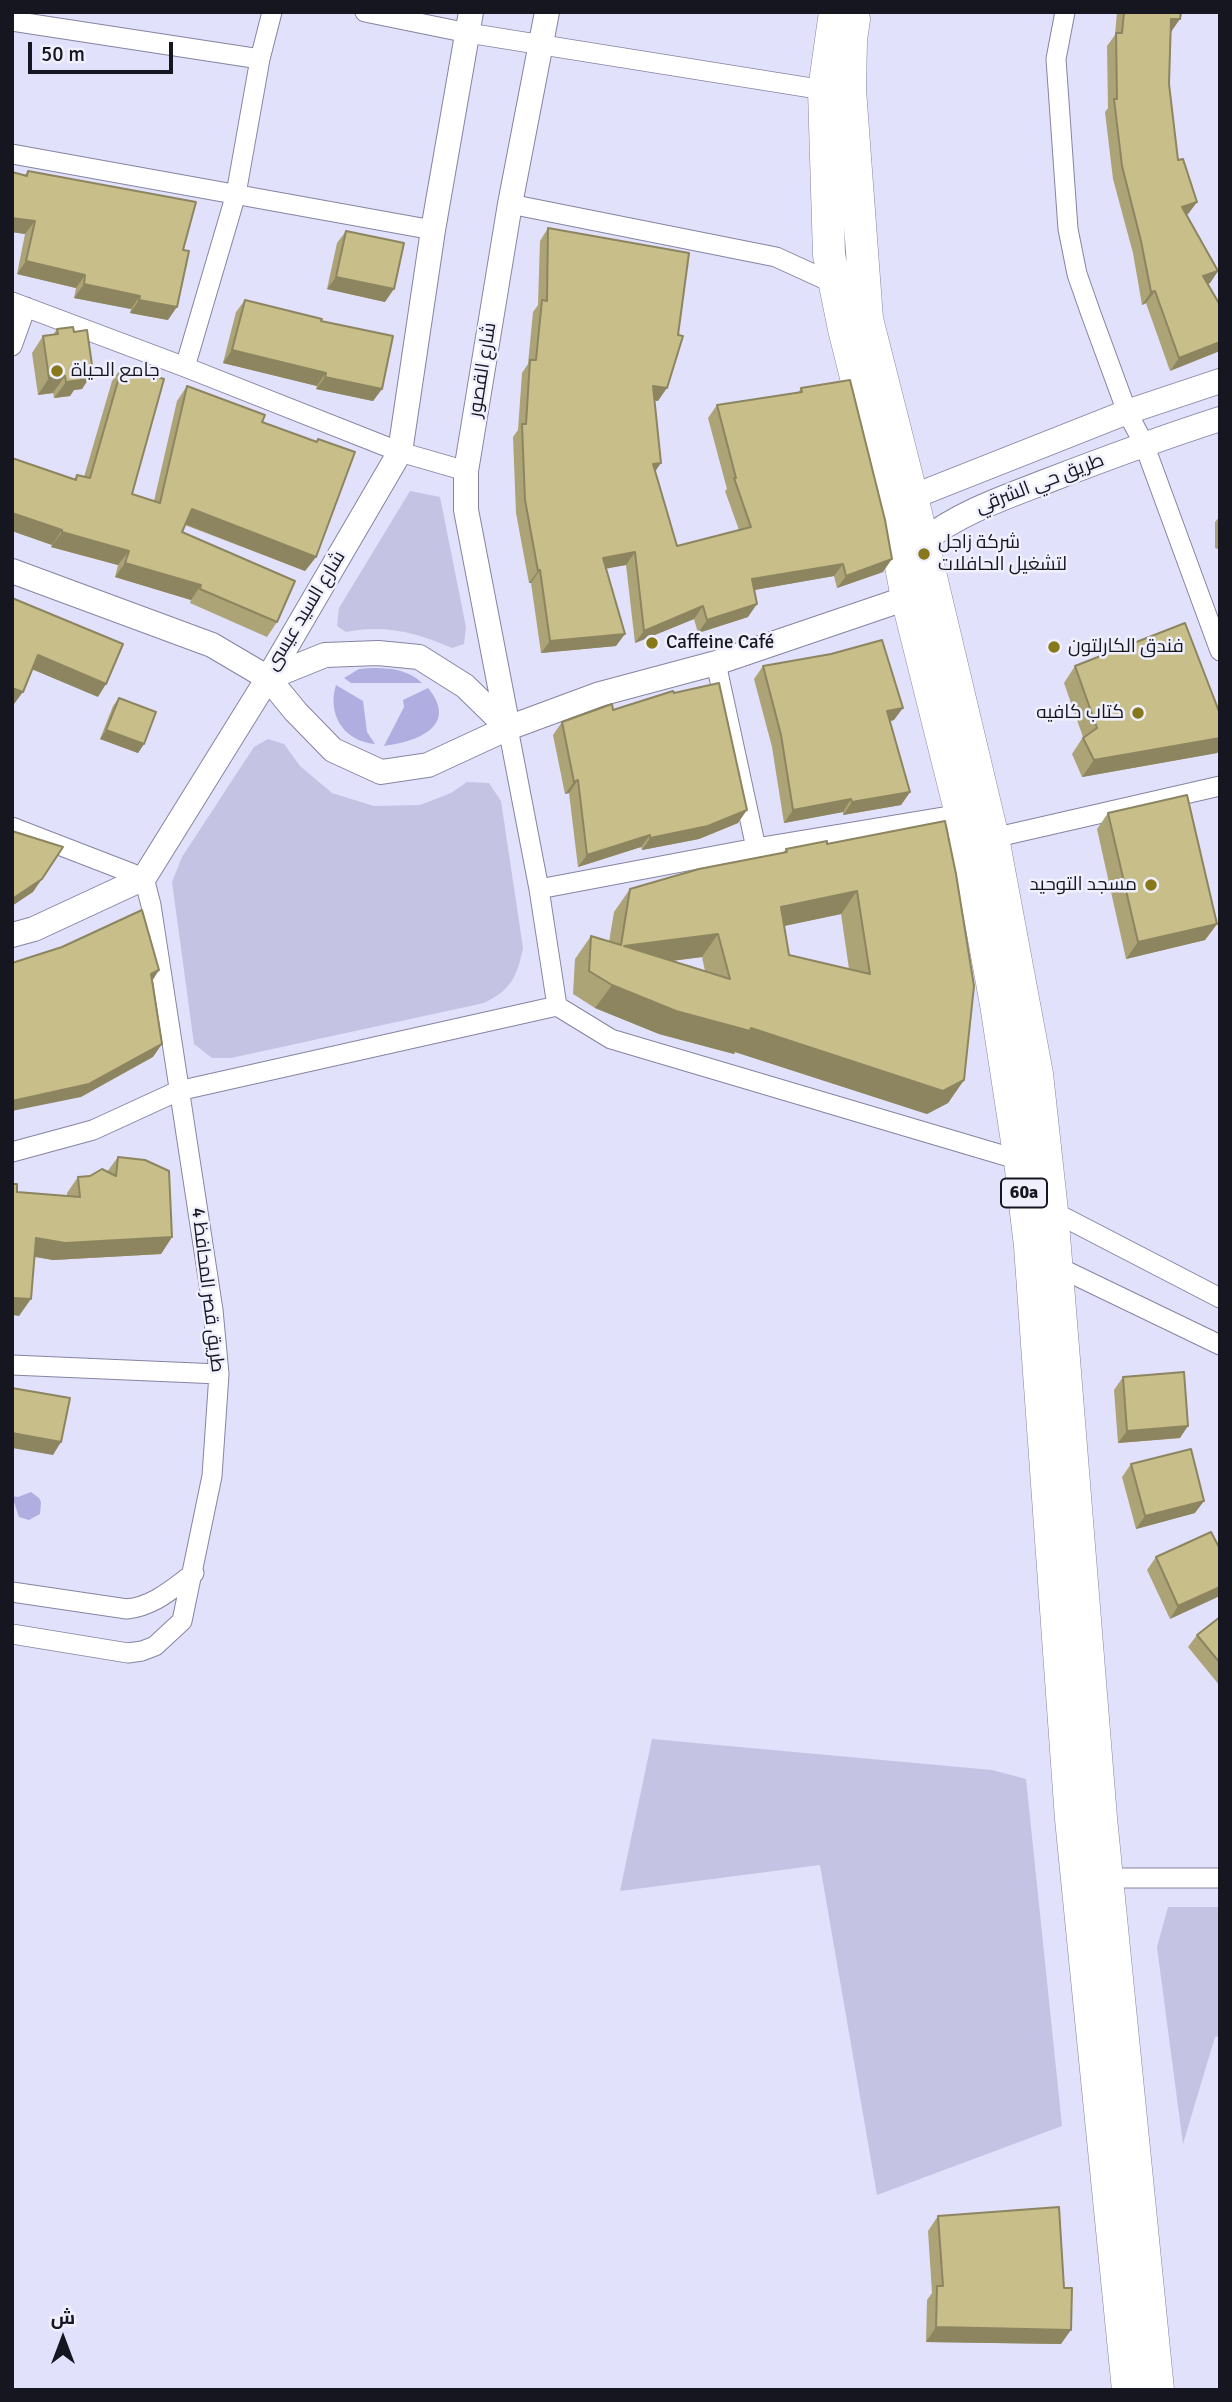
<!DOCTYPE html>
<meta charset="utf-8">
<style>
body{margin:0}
#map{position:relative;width:1232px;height:2402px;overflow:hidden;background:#e1e1fb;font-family:Signika,Cairo,sans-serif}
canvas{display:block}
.frame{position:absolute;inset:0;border:14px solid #161621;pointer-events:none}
.north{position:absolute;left:28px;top:2304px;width:70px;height:70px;-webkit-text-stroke:5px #efeffd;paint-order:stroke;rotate:0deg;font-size:19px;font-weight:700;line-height:28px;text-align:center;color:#161621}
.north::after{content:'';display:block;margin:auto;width:24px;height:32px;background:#161621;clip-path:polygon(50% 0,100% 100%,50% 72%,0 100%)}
.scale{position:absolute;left:28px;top:42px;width:145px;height:32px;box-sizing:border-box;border:4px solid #161621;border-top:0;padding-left:9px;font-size:21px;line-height:24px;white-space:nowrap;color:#161621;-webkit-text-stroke:5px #efeffd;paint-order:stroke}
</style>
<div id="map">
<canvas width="1232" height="2402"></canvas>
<div class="frame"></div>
<div class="north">ش</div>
<div class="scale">50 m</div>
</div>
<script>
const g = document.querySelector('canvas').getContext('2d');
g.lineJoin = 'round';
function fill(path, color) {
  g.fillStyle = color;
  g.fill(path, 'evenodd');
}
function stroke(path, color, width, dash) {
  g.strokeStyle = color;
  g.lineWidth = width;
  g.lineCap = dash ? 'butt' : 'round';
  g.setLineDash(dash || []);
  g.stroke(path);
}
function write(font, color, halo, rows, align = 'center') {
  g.font = font + ' Signika,Cairo,sans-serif';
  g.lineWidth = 5;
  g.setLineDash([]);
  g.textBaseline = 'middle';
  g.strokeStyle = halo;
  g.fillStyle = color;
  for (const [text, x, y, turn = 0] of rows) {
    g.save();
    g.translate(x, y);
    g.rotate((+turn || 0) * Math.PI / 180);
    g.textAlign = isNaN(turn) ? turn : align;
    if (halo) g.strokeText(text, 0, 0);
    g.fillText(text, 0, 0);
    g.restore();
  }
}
fill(new Path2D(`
 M410,491L440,497L466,627L464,644L452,648C417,633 385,624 346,632L337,626L339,608Z
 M268,739L284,744L300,766L332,793L374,806L420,805L451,793L467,782L489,783L501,801L523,948C517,977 511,990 484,1003L231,1058H212L194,1044L172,882L182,857L254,747Z
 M652,1739L992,1770L1026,1779L1062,2126L877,2195L820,1865L620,1891Z
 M1168,1907H1220V2036L1215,2037L1183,2144L1157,1947Z`), '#c4c3e3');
fill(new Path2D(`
 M359,669C381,667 405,667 422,683H351L344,678Z
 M336,685L363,701L367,732L375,744C343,741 327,714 336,685Z
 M428,688C460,727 415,742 384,746L404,707L403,700Z
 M31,1492L39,1498L41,1502L40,1514L29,1520L19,1517L12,1496L18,1497Z`), '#b0aee0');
const minor = new Path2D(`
 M365,12L468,33L824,90
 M1065,12L1056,59L1068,229L1077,274L1091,314L1127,412L1144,444L1220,651
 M12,21L260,59
 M12,154L433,230
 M510,204L776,257L835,284L839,288
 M12,302L185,367L400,452L466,471
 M12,346L26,307
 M185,367L236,194L260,59L272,12
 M716,663L756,848
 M508,728L539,889L557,1006L611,1039L1026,1162
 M12,827L144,878L151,905L213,1310L219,1374L212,1476L182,1621L155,1646L142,1651L128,1653L12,1634
 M993,838L1220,786
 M539,889L756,848L961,814
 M12,1152L93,1130L178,1091L557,1006
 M1046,1211H1052L1220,1298
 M1050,1266H1056L1220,1345
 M12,1365L219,1374
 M12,1592L127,1609C154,1606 172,1589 194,1573
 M1107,1878H1220`);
const tertiary = new Path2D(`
 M903,512L912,497L1127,412L1220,381
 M12,571L212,645L268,678
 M508,728L465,686L419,657L378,653L325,655L268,678L296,712L333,750L381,772L428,765L508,728L600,694L716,663L907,598L914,586L922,542C959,513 1003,498 1047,481C1104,459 1161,438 1220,419
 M508,728L466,510V471L510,204L547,12
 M12,935L34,929L144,878L268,678L400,452L433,230L471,12`);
const primary = new Path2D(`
 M835,12L824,90L829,255L844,329L894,529L907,598L961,814L996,1004L1020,1161L1030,1246L1071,1819L1128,2390
 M854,19L851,40L850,90L867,319L912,497L993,838L1037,1074L1052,1211L1101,1818L1158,2390`);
stroke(minor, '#8584a2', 21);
stroke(tertiary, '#8584a2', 26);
stroke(primary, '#8584a2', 33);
stroke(minor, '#fff', 19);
stroke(tertiary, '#fff', 24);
stroke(primary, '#fff', 32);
fill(new Path2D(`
 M1117,12H1181L1171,32L1169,84L1178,160L1197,202L1188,214L1186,215L1218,271L1210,283L1208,284L1220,305L1170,371L1146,303L1142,305L1133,253L1113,179L1105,112L1108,108L1107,46L1115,35Z
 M28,171L183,250L168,320L130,313L131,309L74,298L76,288L17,274L25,234L12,232V172L25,175Z
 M548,228L658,401L654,400L655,472L677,546L739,530L725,491L727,489L708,418L717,405L798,393L801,388L883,572L837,588L834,576L754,590L748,617L698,633L694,619L635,643L626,565L606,568L616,646L541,653L531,583H529L516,513L513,437L518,430L522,373L528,364L533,312L538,305L540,241Z
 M346,231L385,302L327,289L337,243Z
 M245,300L321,321L382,389L373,401L316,389L317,386L223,363L236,312Z
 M57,329L74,332L93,372L82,389L74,390L70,396L54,398L53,393L38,395L32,353L43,336L53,335Z
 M122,367L132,494L154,501L177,401L187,386L262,422L316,442L318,439L316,557L305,571L185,525L182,532L277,622L267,637L190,603L191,600L115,577L118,565L51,547L52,545L12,531V458L74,479L77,475L84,477L112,381Z
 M1220,516V550L1215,548V522Z
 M763,666L894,720L890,721L910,792L901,805L843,815V812L784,823L772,747L754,679Z
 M1075,666L1220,714V749L1217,753L1082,777L1072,754L1083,737L1064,683Z
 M674,693L738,823L699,839L642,850L641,847L578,867L569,793L565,794L553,735L562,722L613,710Z
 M119,698L144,744L138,753L100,739L113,706Z
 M1108,813L1217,924L1205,940L1126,959L1097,829Z
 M945,821L964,1080L948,1103L927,1114L735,1052L734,1054L659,1034L595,1008L573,994L575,959L591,936L609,942L614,912L630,889L783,853L786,849L827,844ZM841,914L849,969L789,955L784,926ZM702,957L705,971L672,961Z
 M118,1157L172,1237L161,1254L53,1260L35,1257L19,1316L17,1192L67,1196V1193L78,1177L90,1176L107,1172Z
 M1123,1377L1180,1438L1118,1443L1114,1390Z
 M1131,1464L1195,1513L1136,1529L1122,1477Z
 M1220,1549L1170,1619L1147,1570L1156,1557Z
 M1220,1617V1686L1188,1647L1197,1635Z
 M938,2216L1061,2344L926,2342L927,2300L932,2293L928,2231Z`), '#aca376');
fill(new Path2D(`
 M1171,19H1180L1171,32L1163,31Z
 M1197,202L1188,214L1173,220L1182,207Z
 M12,218L35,221L25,234L12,232Z
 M26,261L85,275L76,288L17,274Z
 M1218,271L1210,283L1194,288L1203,276Z
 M336,277L394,289L385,302L327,289Z
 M84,284L140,296L131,309L74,298Z
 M1155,291L1146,303L1142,305L1151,292Z
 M139,300L177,307L168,320L130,313Z
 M1220,342V351L1170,371L1179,358Z
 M232,350L326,373L317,386L223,363Z
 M93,372L82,389L74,390L70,396L54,398L66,382L80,374Z
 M65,376L53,393L38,395L49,378Z
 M325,377L382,389L373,401L316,389Z
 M653,386L667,388L658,401L644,399Z
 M661,463L652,476L653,464Z
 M192,509L316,557L305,571L182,523Z
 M12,513L62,530L52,545L12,531Z
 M62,532L129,551L118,565L51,547Z
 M635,552L626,565L594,571L603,558Z
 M892,559L883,572L837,588L846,576Z
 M125,563L201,585L191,600L115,577Z
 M843,564L834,576L743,592L752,579Z
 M540,570L531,583H529L538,571Z
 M757,604L748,617L698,633L707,620Z
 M703,606L694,619L635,643L644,631Z
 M625,634L616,646L541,653L550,641Z
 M38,655L106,684L98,697L29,668Z
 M12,688L23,692L14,704H12Z
 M903,708L894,720L878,724L887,711Z
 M106,730L144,744L138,753L100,739Z
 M1220,738V749L1217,753L1082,777L1094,760Z
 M578,780L569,793L565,794L574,782Z
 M910,792L901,805L843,815L852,802Z
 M851,799L843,812L784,823L793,810Z
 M747,810L738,823L699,839L642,850L650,838Z
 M650,835L641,847L578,867L587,855Z
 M42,879L33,892L12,906V899Z
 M857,891L841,914L765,930L781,907Z
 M1217,924L1205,940L1126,959L1138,942Z
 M718,934L702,957L607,969L624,946Z
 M159,970L151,983V974Z
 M612,985L751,1028L964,1080L948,1103L927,1114L735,1052L734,1054L659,1034L595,1008Z
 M162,1044L153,1057L81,1097L12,1111V1101Z
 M172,1237L161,1254L53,1260L25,1255L36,1238Z
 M14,1298L31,1299L19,1316L12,1315V1300Z
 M1188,1426L1180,1438L1118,1443L1127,1431Z
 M12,1433L61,1442L53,1455L12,1448Z
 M1204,1501L1195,1513L1136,1529L1145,1516Z
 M1220,1587V1596L1170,1619L1178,1606Z
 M936,2327L1071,2330L1061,2344L926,2342Z`), '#8c8560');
const building = new Path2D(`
 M1124,12H1181L1180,19H1171L1169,84L1178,160L1183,159L1197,202L1182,207L1218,271L1203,276L1220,305V342L1179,358L1155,291L1151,292L1141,241L1122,166L1114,99H1117L1116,33H1122Z
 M28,171L196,202L183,250L189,251L177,307L139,300L140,296L84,284L85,275L26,261L35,221L12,218V172L27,176Z
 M548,228L689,253L678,335L683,336L667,388L653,386L661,463L653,464L677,546L751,527L734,478H736L717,405L802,392L801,388L850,380L885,520L892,559L846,576L843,564L752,579L757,604L707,620L703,606L644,631L635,552L603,558L625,634L550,641L540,570L538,571L525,500L522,424H526L530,360H536L542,300L547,301Z
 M346,231L404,243L394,289L336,277Z
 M245,300L322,319L321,321L393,336L382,389L325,377L326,373L232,350Z
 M73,327L74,332L87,330L93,372L80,374L81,380L66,382L65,376L49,378L43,336L58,334L57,329Z
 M122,367L164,379L132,494L160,503L187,386L265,415L262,422L317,442L318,439L355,452L316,557L192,509L182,532L295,581L277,622L200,589L201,585L125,563L129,551L62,532V530L12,513V458L76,480L77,475L90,478Z
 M12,598L123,644L106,684L38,655L23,692L12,688Z
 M1185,623L1220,714V738L1094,760L1083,738L1097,728L1075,666Z
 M882,640L903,708L887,711L910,792L852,802L851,799L793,810L781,735L763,666L831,654Z
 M719,683L747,810L708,826L650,838V835L587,855L578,780L574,782L562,722L612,704L613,710L673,691L674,693Z
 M119,698L156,712L144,744L106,730Z
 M1187,795L1217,924L1138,942L1108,813Z
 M945,821L956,874L974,986L964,1080L943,1091L751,1028L750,1031L676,1011L612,985L589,971L591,936L621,945L630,889L699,869L787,852L786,849L827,841V844ZM857,891L870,974L789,955L781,907ZM718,934L730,979L624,946Z
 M12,831L63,847L42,879L12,899Z
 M142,910L159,970L151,974L162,1044L89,1084L12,1101V963L62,947Z
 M118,1157L145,1160L169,1171L172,1237L65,1243L36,1238L31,1299L14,1298L13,1307H12V1184H17V1192L80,1197L78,1177L90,1176L102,1169L116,1176Z
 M1184,1372L1188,1426L1127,1431L1123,1377Z
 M12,1388L70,1398L61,1442L12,1433Z
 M1191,1449L1204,1501L1145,1516L1131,1464Z
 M1211,1532L1220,1549V1587L1178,1606L1156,1557Z
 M1220,1617V1663L1197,1635Z
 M1059,2207L1064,2288H1072L1071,2330L936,2327L937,2286H943L938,2216Z`);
fill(building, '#c8be89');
stroke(building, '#8c8560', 2);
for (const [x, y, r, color] of [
 [57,371,7,"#88781c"],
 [924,554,7,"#88781c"],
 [652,643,7,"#88781c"],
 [1054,647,7,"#88781c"],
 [1138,713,7,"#88781c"],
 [1151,885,7,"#88781c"]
]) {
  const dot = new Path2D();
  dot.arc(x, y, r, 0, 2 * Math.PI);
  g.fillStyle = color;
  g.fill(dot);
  stroke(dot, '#efeffd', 2.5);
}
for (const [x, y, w] of [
 [1024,1193,46]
]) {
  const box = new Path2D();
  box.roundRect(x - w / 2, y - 14.5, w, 29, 5);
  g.fillStyle = '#efeffd';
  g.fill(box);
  stroke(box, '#161621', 2);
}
write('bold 18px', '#161621', null, [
 ["60a",1024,1193]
]);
write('19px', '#161621', '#efeffd', [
 ["شارع القصور",483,370,-81],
 ["طريق حي الشرقي",1040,484,-21],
 ["شارع السيد عيسى",306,611,-59],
 ["طريق قصر المحافظ 4",207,1290,83]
]);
write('19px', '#161621', '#efeffd', [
 ["جامع الحياة",71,371],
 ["شركة زاجل",938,543],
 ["لتشغيل الحافلات",938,565],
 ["Caffeine Café",666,643],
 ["فندق الكارلتون",1068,647],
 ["كتاب كافيه",1124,713,"right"],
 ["مسجد التوحيد",1137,885,"right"]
], 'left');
</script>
